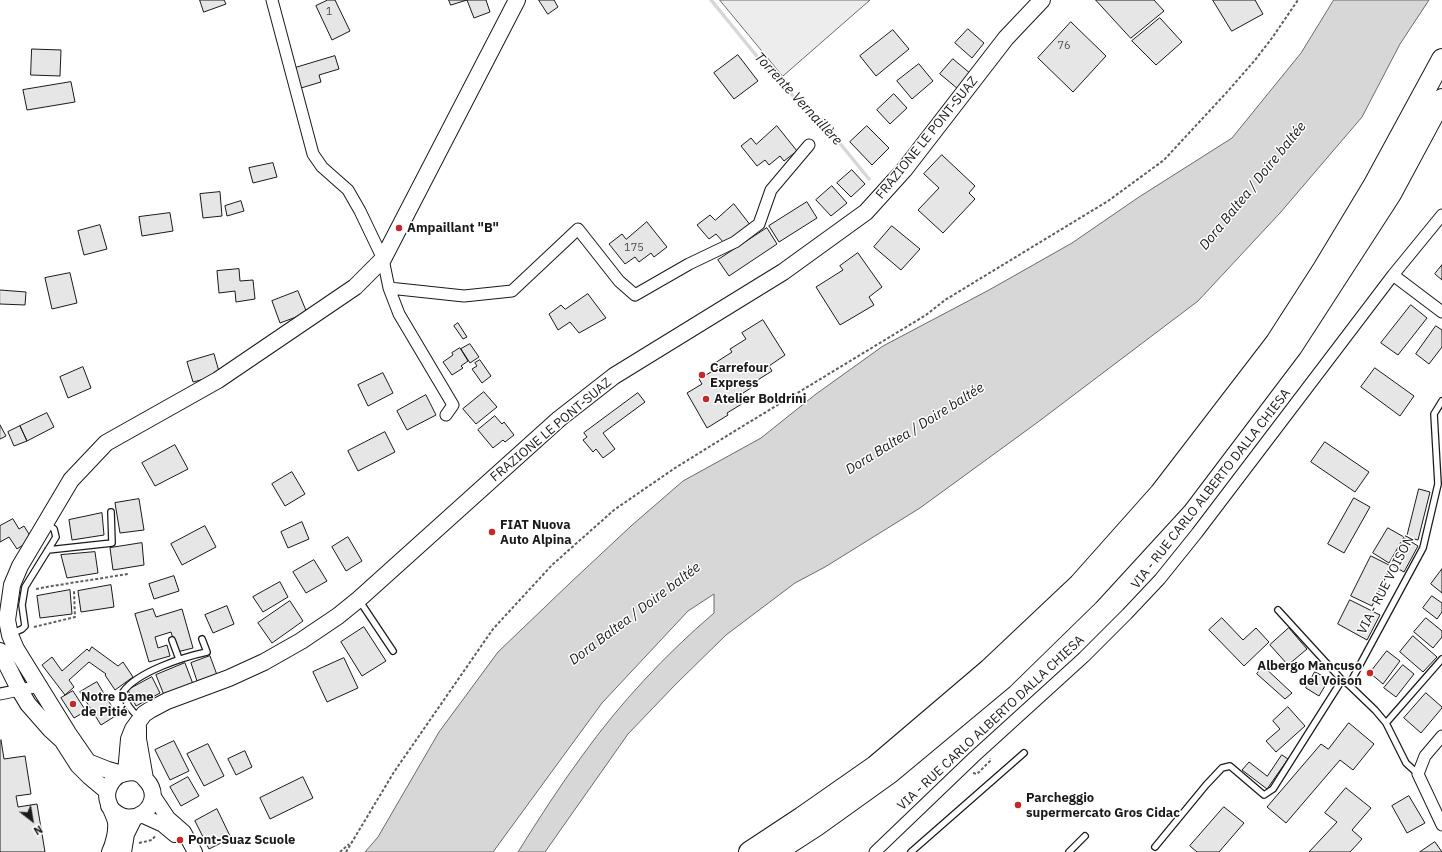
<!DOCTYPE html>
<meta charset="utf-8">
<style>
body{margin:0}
#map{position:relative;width:1442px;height:852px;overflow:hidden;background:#fff;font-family:"IBM Plex Sans",sans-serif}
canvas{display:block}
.north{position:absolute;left:12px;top:800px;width:40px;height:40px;-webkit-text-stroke:3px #fff;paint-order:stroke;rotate:149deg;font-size:11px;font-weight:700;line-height:16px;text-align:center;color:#1a1a1a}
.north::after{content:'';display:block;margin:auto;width:14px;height:18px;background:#1a1a1a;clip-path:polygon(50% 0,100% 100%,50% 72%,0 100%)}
</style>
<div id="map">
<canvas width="1442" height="852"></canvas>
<div class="north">N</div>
</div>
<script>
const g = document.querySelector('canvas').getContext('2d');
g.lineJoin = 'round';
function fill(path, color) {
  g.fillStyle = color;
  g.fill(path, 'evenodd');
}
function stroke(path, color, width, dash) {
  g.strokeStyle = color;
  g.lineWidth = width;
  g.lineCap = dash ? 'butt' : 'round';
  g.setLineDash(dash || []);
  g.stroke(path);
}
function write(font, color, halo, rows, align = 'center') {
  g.font = font + ' "IBM Plex Sans",sans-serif';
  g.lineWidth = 3;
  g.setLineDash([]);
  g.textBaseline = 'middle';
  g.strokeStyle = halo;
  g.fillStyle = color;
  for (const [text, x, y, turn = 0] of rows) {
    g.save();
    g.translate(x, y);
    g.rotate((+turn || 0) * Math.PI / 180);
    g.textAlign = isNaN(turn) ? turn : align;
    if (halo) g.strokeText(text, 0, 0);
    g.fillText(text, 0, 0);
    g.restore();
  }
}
const green = new Path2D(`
 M720,0H870L783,76Z`);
fill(green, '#ededed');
stroke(green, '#6a6a6a', 1);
const water = new Path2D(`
 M1334,0H1429L1400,44L1362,117L1280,213L1198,301L1038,422L920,508L825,567L795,583L726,635L675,685L628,734L545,852H518C538,820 559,787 582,756C620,703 665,655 714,613V594L688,611L602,703L493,852H365L378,837L439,732L498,652L570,583L631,526L683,481L761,438L816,394L883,346L989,290L1072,243L1139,197L1232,138L1301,53Z`);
fill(water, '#d7d7d7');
stroke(water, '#6a6a6a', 1);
stroke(new Path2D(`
 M711,0L777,81L825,125L869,179`), '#d7d7d7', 3.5);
const building = new Path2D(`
 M200,0H224L226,4L204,12Z
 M328,0H335L350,31L332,40L316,6Z
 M449,0H486L490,12L474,18L467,0L451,5Z
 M539,0H554L558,7L548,14Z
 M1096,0H1154L1164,11L1131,38Z
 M1213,0H1255L1263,14L1232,31Z
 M1160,18L1182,42L1156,65L1132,41Z
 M1071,22L1106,56L1073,92L1038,58Z
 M968,29L984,43L972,58L955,43Z
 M893,30L909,49L876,76L860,56Z
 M32,49L61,50L60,76L31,75Z
 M738,55L758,81L734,99L714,73Z
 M335,56L339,69L319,75L321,82L301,88L295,68Z
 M953,59L971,74L958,89L940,74Z
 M919,64L933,81L912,99L897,81Z
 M71,82L75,102L27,110L23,90Z
 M894,94L907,108L890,124L877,110Z
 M777,126L797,151L784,161L780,156L769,165L765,160L757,166L741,146L751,138L756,144Z
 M867,126L889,148L872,165L850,142Z
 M942,155L975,186L969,193L975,199L943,233L918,210L939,188L924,174Z
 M273,163L277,177L253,183L249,168Z
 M852,170L865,184L851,197L837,183Z
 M832,186L847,203L831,216L816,200Z
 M220,192L222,216L203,218L200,194Z
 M241,201L244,211L227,216L225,206Z
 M807,202L817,218L779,242L769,226Z
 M734,204L751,226L724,243L716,234L709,239L697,225L710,215L715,220Z
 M170,213L173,231L142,236L139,217Z
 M647,222L667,247L654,257L651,253L639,262L635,257L625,264L609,244L622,234L626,239Z
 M100,225L107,249L84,255L78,231Z
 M892,226L920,249L901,270L874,247Z
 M767,228L777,244L729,276L718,260Z
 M858,253L882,287L869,297L874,305L840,325L816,287L843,270L840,266Z
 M1442,265V280L1435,274Z
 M239,269L240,281L253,280L255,299L236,302L235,291L219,293L217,271Z
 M70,273L77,303L52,309L45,278Z
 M0,290L26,292L25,305L0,304Z
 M298,291L307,313L280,323L272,301Z
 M588,294L606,318L579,333L570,322L558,330L549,314L561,305L565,309Z
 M1411,305L1427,318L1398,355L1381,343Z
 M763,320L785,355L769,366L772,371L756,381L757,384L740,395L745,402L727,413L728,415L707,428L687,393L702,384L699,379L718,368L715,363L732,352L730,349L746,339L742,333Z
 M458,323L467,337L463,339L454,326Z
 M1436,326L1442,330V347L1429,364L1416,354Z
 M470,344L479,357L470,363L461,349Z
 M460,348L468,361L461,366L463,368L452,375L443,362L453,355L452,353Z
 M214,354L220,375L193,382L187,362Z
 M480,360L491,376L482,383L472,369L477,366L475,363Z
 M83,367L91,388L68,398L60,377Z
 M1375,368L1414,396L1400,416L1361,387Z
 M383,373L393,393L368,406L358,385Z
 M484,392L497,407L476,424L463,409Z
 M638,393L645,402L603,433L615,449L603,458L596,449L593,452L583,440L587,437L584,433Z
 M426,395L436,415L407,430L397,411Z
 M47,413L54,427L27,441L20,426Z
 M495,416L502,424L504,422L514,435L505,442L503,440L493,448L478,430Z
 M0,425L6,436L0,439Z
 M20,426L27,441L14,446L8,432Z
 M385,432L395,452L358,471L348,451Z
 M1325,442L1369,472L1355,492L1311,462Z
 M175,445L188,469L155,486L142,463Z
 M292,472L305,494L285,506L272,484Z
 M1419,489L1430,492L1418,540L1407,537Z
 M1354,498L1370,507L1344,553L1328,544Z
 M139,499L144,530L120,533L115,503Z
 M102,513L104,535L72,540L69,520Z
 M13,519L19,529L24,526L32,539L17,549L9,537L0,542V526Z
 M302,522L309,539L288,548L281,532Z
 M205,526L216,547L182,565L171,544Z
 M1388,528L1404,537L1389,563L1373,553Z
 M348,537L362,561L346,571L332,547Z
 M1405,538L1418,546L1404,572L1391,565Z
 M142,543L144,565L113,570L110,548Z
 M95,552L98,573L67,578L61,555Z
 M1371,556L1391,566L1372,606L1351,596Z
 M314,560L327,581L306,593L293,572Z
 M1442,569V593L1431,584Z
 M174,576L179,591L154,599L149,584Z
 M280,582L288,597L263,612L253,597Z
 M111,585L114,607L81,612L78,591Z
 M70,590L72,614L40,618L37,596Z
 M1432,596L1442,603V612L1437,619L1423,608Z
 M1350,600L1380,615L1367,640L1338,624Z
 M290,601L303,621L272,643L258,623Z
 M227,606L234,624L213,633L205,615Z
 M153,609L156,617L182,609L193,648L177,652L171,632L155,637L158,648L167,645L170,656L149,662L135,614Z
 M1222,618L1243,640L1256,628L1269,642L1244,666L1209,630Z
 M1426,618L1442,631V637L1433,648L1414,632Z
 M364,627L386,661L362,676L341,642Z
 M1289,628L1307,649L1288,665L1270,645Z
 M1413,636L1437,657L1423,672L1400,652Z
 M92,647L118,666L123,662L133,677L115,690L105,675L106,674L89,662L69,680L74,687L65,695L42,665L52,657L62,671L87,649L89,651Z
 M1387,651L1400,661L1383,684L1370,673Z
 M210,656L217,675L197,681L191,663Z
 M344,658L358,688L327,702L313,672Z
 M185,663L193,684L164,695L156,675Z
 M1403,665L1414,674L1396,697L1384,688Z
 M1263,666L1292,693L1285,699L1257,674Z
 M1315,672L1329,679L1319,696L1306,688Z
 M152,677L160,693L136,706L128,690Z
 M97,682L117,715L101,725L80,692Z
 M73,691L86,711L74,718L61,698Z
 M1426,693L1442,707V708L1421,733L1404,718Z
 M1288,707L1305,726L1276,752L1266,741L1280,729L1273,721Z
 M1349,723L1374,744L1353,770L1340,760L1286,823L1267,807L1321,744L1328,749Z
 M1,740L4,759L25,756L31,794L16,796L18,807L37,804L45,852H0V741Z
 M174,741L189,771L170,780L155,750Z
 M208,744L224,776L204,786L187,754Z
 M245,751L252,767L236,775L228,759Z
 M1282,755L1288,759L1267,789L1242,770L1249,762L1267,776Z
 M188,777L199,796L181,806L170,787Z
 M303,777L313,798L270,819L260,798Z
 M1346,788L1371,808L1352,830L1362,839L1350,852H1309L1337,822L1325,813Z
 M1409,796L1425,823L1407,833L1392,806Z
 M1224,807L1244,823L1219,852H1197L1190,846Z
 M217,809L231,838L209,849L195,821Z
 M1435,842L1442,852H1420Z`);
fill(building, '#e6e6e6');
stroke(building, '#1a1a1a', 1);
const service = new Path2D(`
 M48,550L112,543L111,512
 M359,600L393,651
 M1278,610L1342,680L1349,685L1375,710L1386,723L1406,763L1418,774
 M11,634L22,629L25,626L22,605L25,587L56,537L54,529L47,524
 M172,640L179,659
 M1349,685L1423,548L1438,484L1434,414L1442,401
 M139,717C131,711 125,702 123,692C137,672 183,657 207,652L202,639
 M1386,723L1442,659
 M1155,847L1206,785L1222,768L1230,766L1264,795L1273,789L1342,680
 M911,852L1024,753
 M1069,852L1085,836`);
const minor = new Path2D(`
 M272,0L313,154L322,167L348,190L360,211L383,259L389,288L399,314L453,405L446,415
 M1393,275L1442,312
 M389,288L464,296L512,291L578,229L619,281L635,295L689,264L735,242L759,224L771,190L809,145
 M0,694L39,686
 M1442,736L1425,756L1418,774L1442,825
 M875,852L974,757L1084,657L1127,614L1160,579L1197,533L1393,275L1442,215`);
const tertiary = new Path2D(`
 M152,794L168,818L184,832L195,852
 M141,815L163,825L175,835`);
const secondary = new Path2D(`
 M0,651L19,689L28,704L50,729L62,740L78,765L89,776L107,791
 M138,727V739L145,779
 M126,773L129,739L133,729L144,714L150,710L167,701L229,678L264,662L301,641L338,616L359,599L559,419L614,376L783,272L866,212L904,170L1006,38L1042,0
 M122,774L108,770L88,762L68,733L16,649L10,635L7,620L12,585L20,566L71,480L106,443L218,380L355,287L383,259L517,0
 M109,806C131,835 168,803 146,780C144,777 140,774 137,773C131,771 124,773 119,775C114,778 111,782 109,787C103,800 113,809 116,822C117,831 114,844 110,852
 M123,852L126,834L134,818`);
const motorway = new Path2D(`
 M749,852L802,817L875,766L989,669L1079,584L1160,493L1276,342L1323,269L1373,186L1442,59
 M776,852L816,826L890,773L1003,679L1089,595L1177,499L1292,347L1391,194L1442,99`);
stroke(service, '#1a1a1a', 8);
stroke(minor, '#1a1a1a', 13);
stroke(tertiary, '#1a1a1a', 16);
stroke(secondary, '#1a1a1a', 18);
stroke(motorway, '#1a1a1a', 22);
stroke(new Path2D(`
 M36,589L52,586L128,574
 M34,627L75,617L74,591
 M973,773L977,774L990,761V758
 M139,843L152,840L156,835
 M340,852L349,844
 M346,852L394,772L493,629L552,565L614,510L675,468L738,429L926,315L945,300L1108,201L1164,160L1228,91L1255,60L1272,38L1298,0`), '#5f5f5f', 2, [3, 2]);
stroke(service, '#fff', 5.5);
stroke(minor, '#fff', 11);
stroke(tertiary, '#fff', 14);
stroke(secondary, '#fff', 16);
stroke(motorway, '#fff', 20);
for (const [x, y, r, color] of [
 [399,228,4,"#c62828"],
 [702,375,4,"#c62828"],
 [706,399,4,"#c62828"],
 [492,532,4,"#c62828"],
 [1370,673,4,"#c62828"],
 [73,704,4,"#c62828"],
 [1018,805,4,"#c62828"],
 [180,840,4,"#c62828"]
]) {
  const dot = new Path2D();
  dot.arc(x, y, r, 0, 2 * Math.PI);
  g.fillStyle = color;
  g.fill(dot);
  stroke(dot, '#fff', 1.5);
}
write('11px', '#4d4d4d', null, [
 ["1",329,12],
 ["76",1064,46],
 ["175",634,248]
]);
write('13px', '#1a1a1a', '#fff', [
 ["FRAZIONE LE PONT-SUAZ",927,138,-51],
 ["FRAZIONE LE PONT-SUAZ",551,430,-40],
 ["VIA - RUE CARLO ALBERTO DALLA CHIESA",1211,489,-52],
 ["VIA - RUE VOISON",1386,585,-63],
 ["VIA - RUE CARLO ALBERTO DALLA CHIESA",991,723,-43]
]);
write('bold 13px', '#1a1a1a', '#fff', [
 ["Ampaillant \"B\"",407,228],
 ["Carrefour",710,368],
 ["Express",710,383],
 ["Atelier Boldrini",714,399],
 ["FIAT Nuova",500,525],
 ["Auto Alpina",500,540],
 ["Albergo Mancuso",1362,666,"right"],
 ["del Voison",1362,681,"right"],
 ["Notre Dame",81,697],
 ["de Pitié",81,712],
 ["Parcheggio",1026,798],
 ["supermercato Gros Cidac",1026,813],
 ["Pont-Suaz Scuole",188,840]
], 'left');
write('italic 14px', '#1a1a1a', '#fff', [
 ["Torrente Vernaillère",798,99,47],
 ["Dora Baltea / Doire baltée",1253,186,-51],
 ["Dora Baltea / Doire baltée",915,429,-32],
 ["Dora Baltea / Doire baltée",635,614,-37]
]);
</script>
